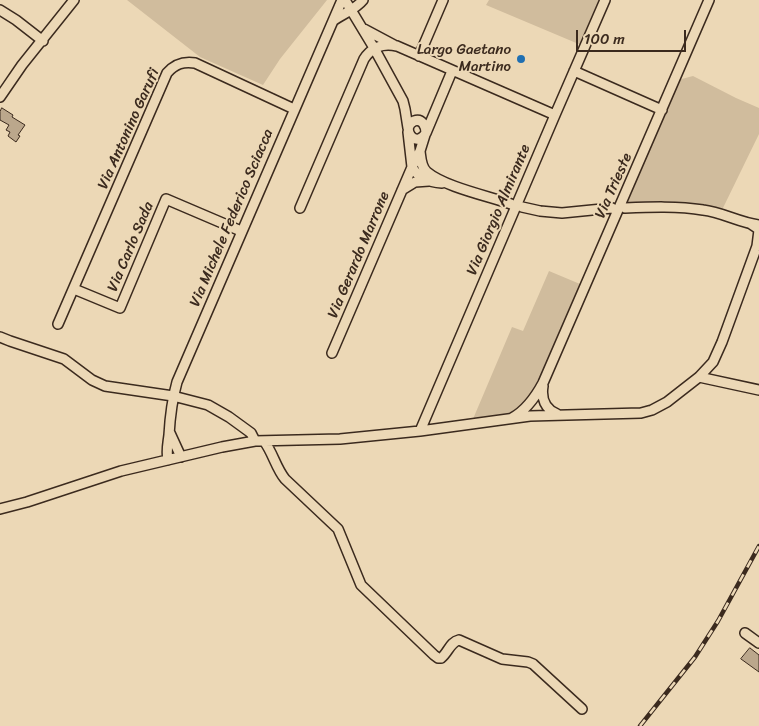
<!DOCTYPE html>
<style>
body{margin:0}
#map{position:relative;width:759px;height:726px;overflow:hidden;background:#ecd8b6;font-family:Sriracha,sans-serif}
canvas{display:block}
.scale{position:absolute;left:576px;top:30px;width:110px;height:22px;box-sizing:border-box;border:2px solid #3b2a1e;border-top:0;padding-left:6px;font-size:15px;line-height:18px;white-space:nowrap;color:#3b2a1e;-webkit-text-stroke:4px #ecd8b6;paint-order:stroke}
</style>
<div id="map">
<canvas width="759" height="726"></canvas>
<div class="scale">100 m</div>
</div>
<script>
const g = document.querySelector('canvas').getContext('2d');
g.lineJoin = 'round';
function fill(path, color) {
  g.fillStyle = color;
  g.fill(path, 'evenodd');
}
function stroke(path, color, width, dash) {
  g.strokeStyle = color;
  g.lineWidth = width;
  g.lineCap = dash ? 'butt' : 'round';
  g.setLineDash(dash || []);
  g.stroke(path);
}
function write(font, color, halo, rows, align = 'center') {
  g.font = font + ' Sriracha,sans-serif';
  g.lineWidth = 4;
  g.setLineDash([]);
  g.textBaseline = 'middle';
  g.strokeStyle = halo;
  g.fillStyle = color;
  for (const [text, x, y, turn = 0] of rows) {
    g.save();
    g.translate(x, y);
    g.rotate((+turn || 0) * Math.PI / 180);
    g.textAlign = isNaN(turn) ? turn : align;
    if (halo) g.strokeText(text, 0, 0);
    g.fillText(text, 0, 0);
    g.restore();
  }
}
fill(new Path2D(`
 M127,0H327L280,59L263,85L200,57Z
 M489,0H600L581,45L486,5Z
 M693,76L736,98L759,108V134L722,210L627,204L678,80Z
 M549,271L580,284L540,380C533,392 524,409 510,413C499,417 485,417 473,419L512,327L523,331Z`), '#d0bc9d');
const building = new Path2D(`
 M2,108L13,115L12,117L25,125L18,135L20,136L16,142L8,136L10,132L6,130L9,125L0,120V112Z
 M750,648L759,655V672L741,659Z`);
fill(building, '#bba78c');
stroke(building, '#3b2a1e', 1);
const minor = new Path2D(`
 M345,0L374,48L403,101L405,109L408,128
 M0,10L16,20L43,41
 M333,21C342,14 355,10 363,0
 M364,29L394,45
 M419,56L443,0
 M574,71L662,110
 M0,97L22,65L74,0
 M408,132L412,167C419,179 429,182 442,183
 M426,133C426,126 422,118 414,121C400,127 415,150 426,133L452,71
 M420,151C421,159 421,167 427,172C445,187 488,196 511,204
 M402,190L415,182L429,181
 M522,207L540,211L562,213L612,208
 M300,208L364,59C372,47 382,43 397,46L555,115
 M625,208C651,207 678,206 703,210C722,212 740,223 759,225
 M751,224L757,228L759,230L757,246
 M74,289L120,308L166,199L241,231
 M58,324L167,73C175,64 183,61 195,63L294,109
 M0,337L10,341L64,359L92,380L105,386L173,396L208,405L229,417L251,433L255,441
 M332,353L412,167L420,151L425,135
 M699,377L759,390
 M543,386C541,398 545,409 557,414
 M512,418C525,411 536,396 543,383L709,0
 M420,431L555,115L605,0
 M170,433L181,457
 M264,441C273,453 276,468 285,479L338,529L361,585L434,655L438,658H441C448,653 450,642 459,640L502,659L528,662L533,664L582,709
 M168,460C166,451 168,444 169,435C170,417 172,400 177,382L342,0
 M0,509L27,502L121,471L222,447L255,441L340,439L420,431L530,416L641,413L652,410L667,402L699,377L713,362L722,342L757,246L759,243
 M745,633L759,643`);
stroke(minor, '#3b2a1e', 12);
stroke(minor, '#ecd8b6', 9);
const rail = new Path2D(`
 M640,726L695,657L718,621L759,546`);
stroke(rail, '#3b2a1e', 4.5);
stroke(rail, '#ecd8b6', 2.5, [8]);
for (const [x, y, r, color] of [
 [521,59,5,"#1f6fb2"]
]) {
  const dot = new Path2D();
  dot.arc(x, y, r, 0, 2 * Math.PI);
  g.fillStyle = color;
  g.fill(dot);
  stroke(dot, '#ecd8b6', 2);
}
write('15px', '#3b2a1e', '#ecd8b6', [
 ["Largo Gaetano",511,50],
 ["Martino",511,67]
], 'right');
write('15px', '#3b2a1e', '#ecd8b6', [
 ["Via Antonino Garufi",129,129,-66],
 ["Via Trieste",614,186,-66],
 ["Via Giorgio Almirante",499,210,-67],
 ["Via Michele Federico Sciacca",232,218,-67],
 ["Via Carlo Sada",131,247,-67],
 ["Via Gerardo Marrone",359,255,-67]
]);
</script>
